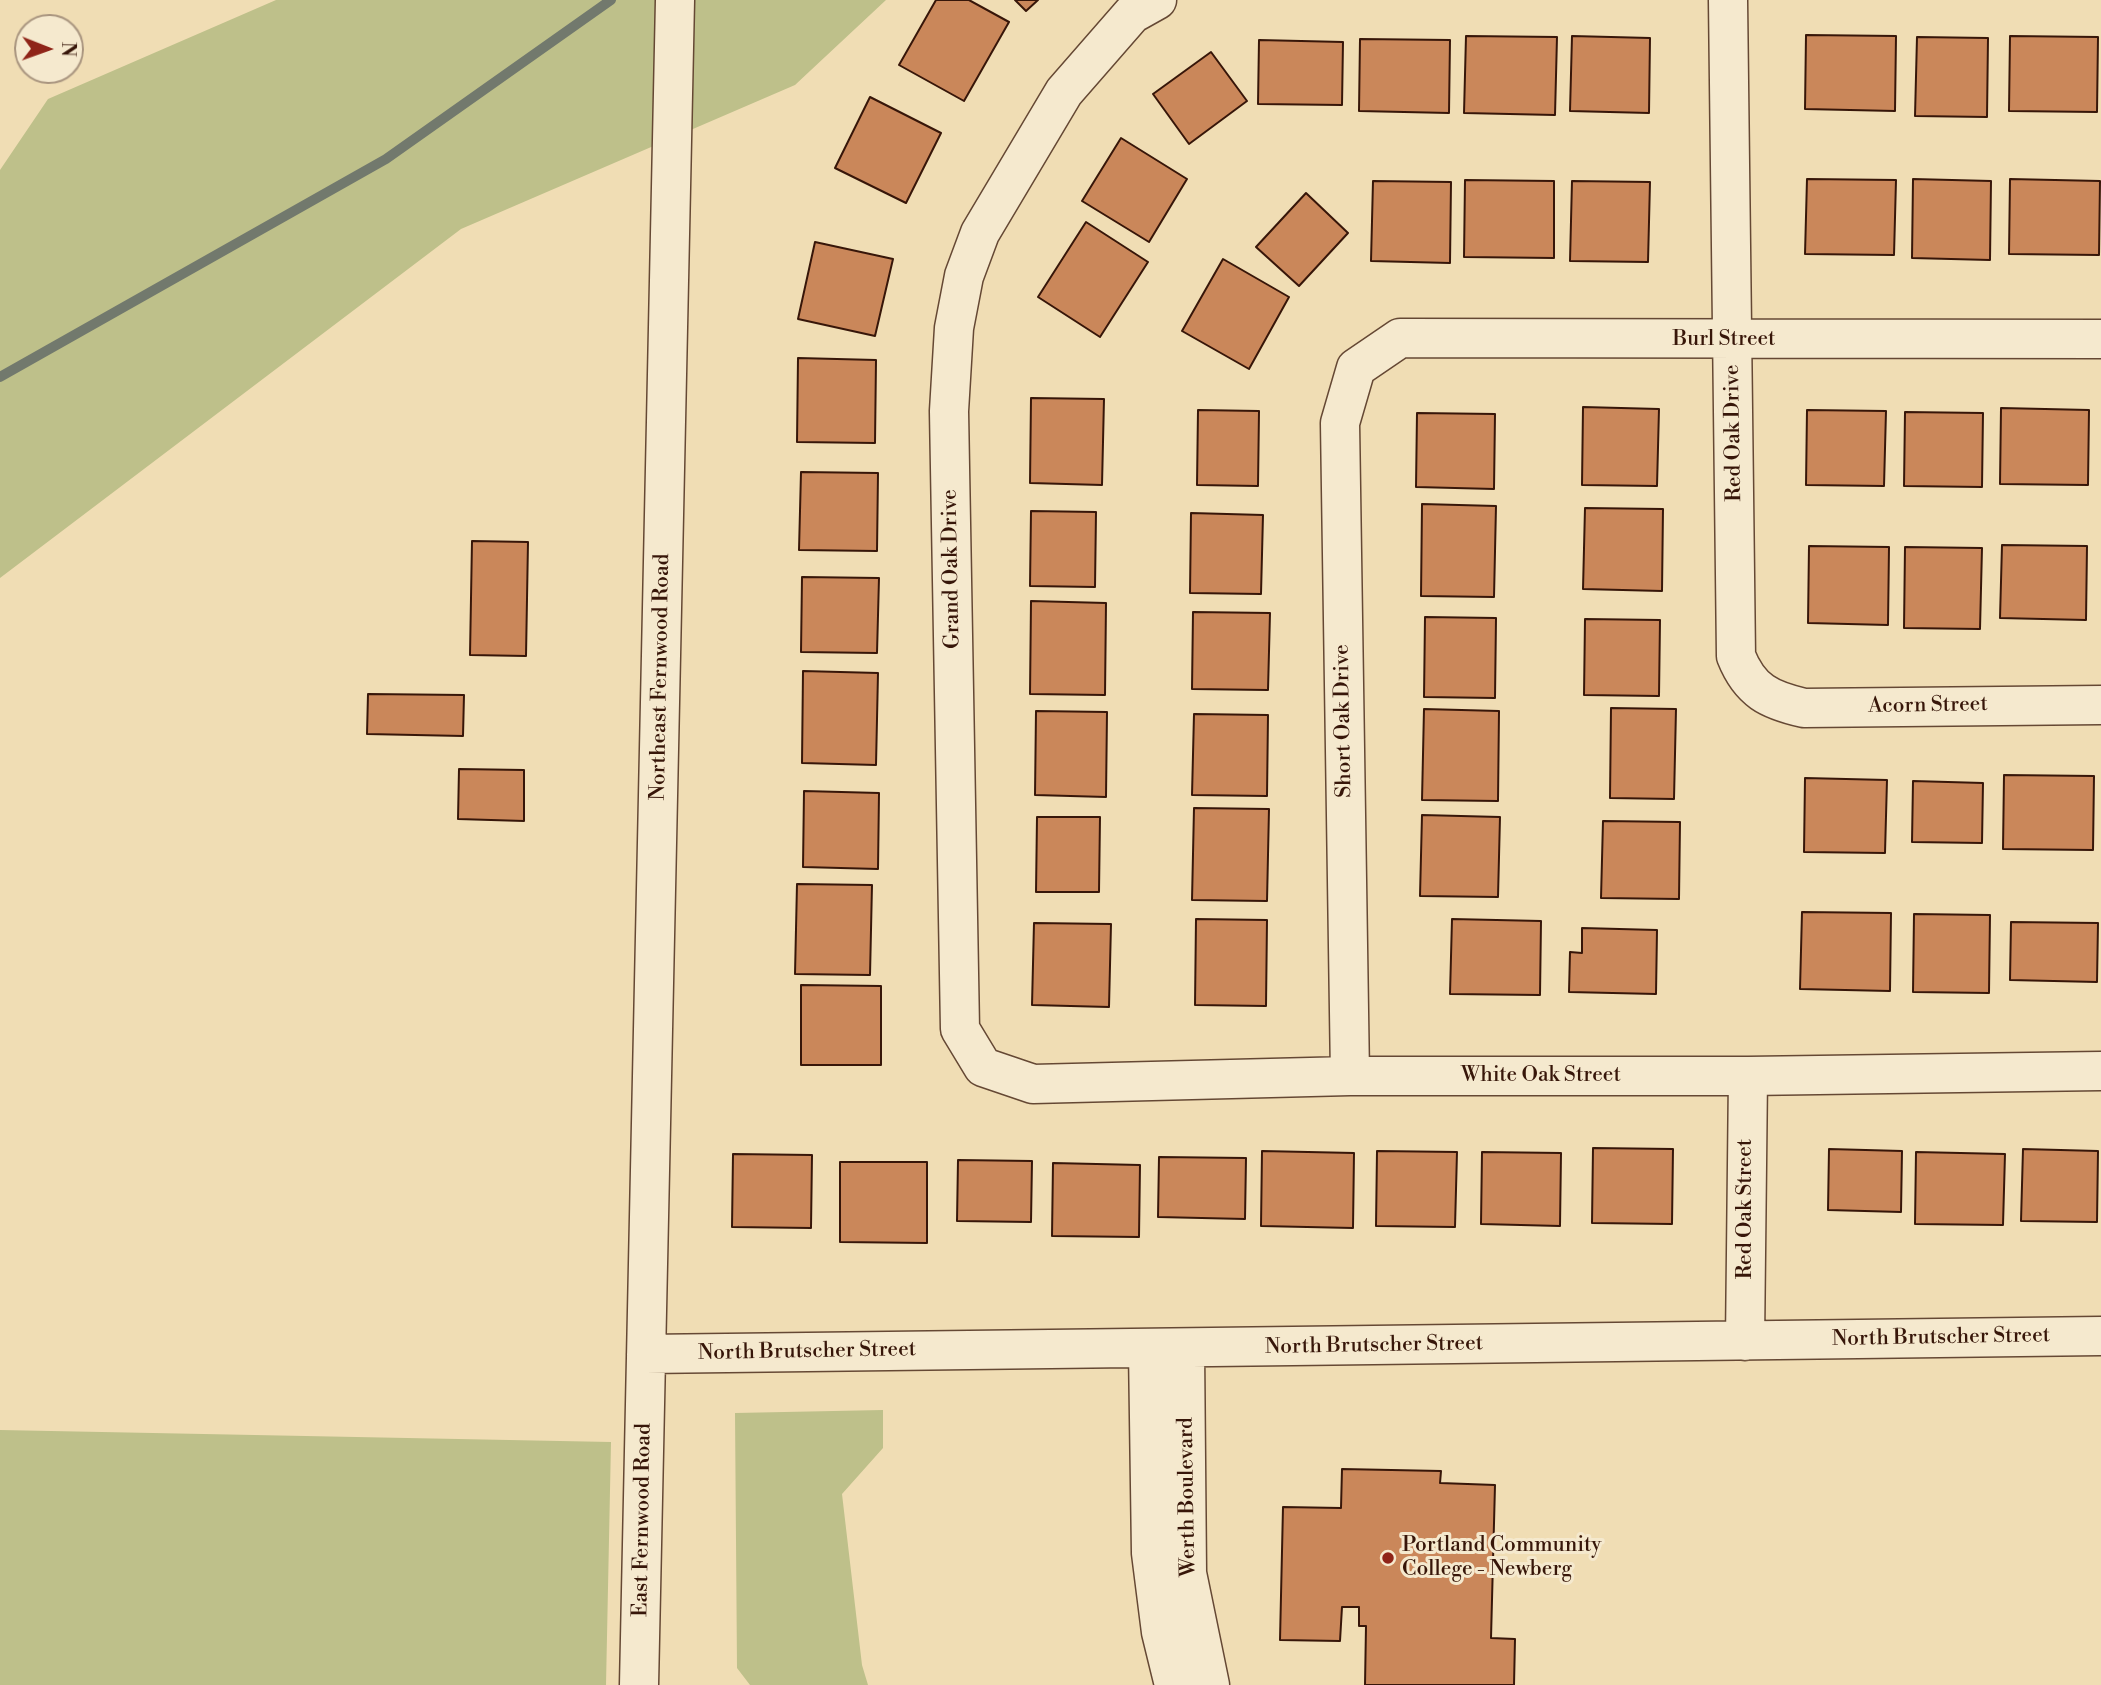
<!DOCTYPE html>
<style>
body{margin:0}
#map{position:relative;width:2101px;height:1685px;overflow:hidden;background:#f0ddb4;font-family:"Libre Bodoni",serif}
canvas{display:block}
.north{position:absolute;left:14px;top:14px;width:70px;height:70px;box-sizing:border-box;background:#f5e9ce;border:2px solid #a9957f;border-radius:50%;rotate:91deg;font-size:19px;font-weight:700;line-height:28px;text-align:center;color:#371609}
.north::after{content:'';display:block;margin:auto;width:24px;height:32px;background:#8f2418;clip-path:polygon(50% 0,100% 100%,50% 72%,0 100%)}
</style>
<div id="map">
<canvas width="2101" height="1685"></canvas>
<div class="north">N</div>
</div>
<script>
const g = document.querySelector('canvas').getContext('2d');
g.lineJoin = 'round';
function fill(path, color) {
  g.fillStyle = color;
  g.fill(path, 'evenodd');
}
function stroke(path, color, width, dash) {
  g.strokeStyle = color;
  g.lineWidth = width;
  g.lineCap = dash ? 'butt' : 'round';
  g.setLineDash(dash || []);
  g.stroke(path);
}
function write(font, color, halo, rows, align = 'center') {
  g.font = font + ' "Libre Bodoni",serif';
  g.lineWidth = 6;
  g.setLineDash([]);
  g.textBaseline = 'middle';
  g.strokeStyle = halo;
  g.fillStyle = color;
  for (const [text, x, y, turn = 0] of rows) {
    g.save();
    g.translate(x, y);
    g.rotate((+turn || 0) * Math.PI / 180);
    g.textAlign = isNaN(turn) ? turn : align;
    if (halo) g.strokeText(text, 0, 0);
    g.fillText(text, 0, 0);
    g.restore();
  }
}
fill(new Path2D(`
 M276,0H886L795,85L461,229L0,578V170L48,99Z
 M883,1410V1448L842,1494L862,1665L868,1685H750L737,1668L735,1413Z
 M0,1430L611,1442L606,1685H0Z`), '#bec08a');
stroke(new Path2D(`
 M0,377L386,159L611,0`), '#72796d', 10);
const building = new Path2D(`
 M936,0H969L1009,22L964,101L899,65Z
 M1015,0H1038L1026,11Z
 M1806,35L1896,36L1895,111L1805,109Z
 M1466,36L1557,37L1555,115L1464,113Z
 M1572,36L1650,38L1649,113L1570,111Z
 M2010,36L2098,37L2097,112L2009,111Z
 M1917,37L1988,38L1987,117L1915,116Z
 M1360,39L1450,40L1449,113L1359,111Z
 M1259,40L1343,42L1342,105L1258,104Z
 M1211,52L1247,101L1189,144L1153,94Z
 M870,97L941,133L906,203L835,168Z
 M1121,138L1187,179L1149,242L1082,201Z
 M1807,179L1896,180L1894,255L1805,254Z
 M1913,179L1991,181L1990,260L1912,258Z
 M2010,179L2100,181L2099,255L2009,254Z
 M1465,180L1554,181V258L1464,257Z
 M1373,181L1451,182L1450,263L1371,261Z
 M1572,181L1650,182L1648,262L1570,261Z
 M1306,193L1348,233L1299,286L1256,247Z
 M1086,222L1148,262L1100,337L1038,297Z
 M815,242L893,259L875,336L798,319Z
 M1223,259L1289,297L1249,369L1182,331Z
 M798,358L876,360L875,443L797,442Z
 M1031,398L1104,399L1102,485L1030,483Z
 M1583,407L1659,409L1657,486L1582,485Z
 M2001,408L2089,410L2088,485L2000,484Z
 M1198,410L1259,411L1258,486L1197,485Z
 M1807,410L1886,411L1884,486L1806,485Z
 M1905,412L1983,413L1982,487L1904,486Z
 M1417,413L1495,414L1494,489L1416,487Z
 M801,472L878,473L877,551L799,550Z
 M1422,504L1496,506L1494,597L1421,596Z
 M1585,508L1663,509L1662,591L1583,589Z
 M1031,511L1096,512L1095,587L1030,586Z
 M1191,513L1263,515L1261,594L1190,593Z
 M472,541L528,542L526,656L470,655Z
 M2002,545L2087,546L2086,620L2000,618Z
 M1809,546L1889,547L1888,625L1808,623Z
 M1905,547L1982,548L1980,629L1904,628Z
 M802,577L879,578L877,653L801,652Z
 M1031,601L1106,603L1105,695L1030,694Z
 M1193,612L1270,613L1268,690L1192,689Z
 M1425,617L1496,618L1495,698L1424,697Z
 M1585,619L1660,620L1659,696L1584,695Z
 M803,671L878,673L876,765L802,763Z
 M368,694L464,695L463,736L367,734Z
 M1611,708L1676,709L1674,799L1610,798Z
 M1424,709L1499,711L1498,801L1422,800Z
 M1036,711L1107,712L1106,797L1035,795Z
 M1194,714L1268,715L1267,796L1192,795Z
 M459,769L524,770V821L458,819Z
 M2004,775L2094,776L2093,850L2003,849Z
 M1805,778L1887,780L1885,853L1804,852Z
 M1913,781L1983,783L1982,843L1912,842Z
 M804,791L879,793L878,869L803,867Z
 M1194,808L1269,809L1267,901L1192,900Z
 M1422,815L1500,817L1498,897L1420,896Z
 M1037,817H1100L1099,892H1036Z
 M1603,821L1680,822L1679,899L1601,898Z
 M797,884L872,885L870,975L795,974Z
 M1802,912L1891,913L1890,991L1800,989Z
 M1914,914L1990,915L1989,993L1913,992Z
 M1196,919L1267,920L1266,1006L1195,1005Z
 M1452,919L1541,921L1540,995L1450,994Z
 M2011,922L2098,923L2097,982L2010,980Z
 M1034,923L1111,924L1109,1007L1032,1005Z
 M1582,928L1657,930L1656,994L1569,992L1570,952L1582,953Z
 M801,985L881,986V1065H801Z
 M1593,1148L1673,1149L1672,1224L1592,1223Z
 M1829,1149L1902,1151L1901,1212L1828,1210Z
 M2023,1149L2098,1151L2097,1222L2021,1221Z
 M1262,1151L1354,1153L1353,1228L1261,1226Z
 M1377,1151L1457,1152L1455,1227L1376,1226Z
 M1482,1152L1561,1153L1560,1226L1481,1224Z
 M1916,1152L2005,1154L2003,1225L1915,1224Z
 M733,1154L812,1155L811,1228L732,1227Z
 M1159,1157L1246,1158L1245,1219L1158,1217Z
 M958,1160L1032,1161L1031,1222L957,1221Z
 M840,1162H927V1243L840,1242Z
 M1053,1163L1140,1165L1139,1237L1052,1236Z
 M1342,1469L1441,1471L1440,1483L1495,1485L1491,1638L1515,1639L1514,1685H1365L1366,1626H1359V1607H1342L1340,1641L1280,1640L1283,1507L1341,1508Z`);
fill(building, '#ca875a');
stroke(building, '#371609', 2);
const minor = new Path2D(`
 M1157,0L1132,14L1064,92L980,233L964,276L954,328L949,411L960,1029L983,1067L1033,1084L1350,1076H1748L2101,1071
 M1728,0L1736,656C1750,691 1769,700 1804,708L2101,705
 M1350,1076L1340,423L1356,368L1400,338L2101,339
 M1745,1341L1748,1076
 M1148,1349L1151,1553L1161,1632L1174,1685
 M1185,1349L1187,1573L1210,1685
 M646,1354L2101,1336
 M639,1685L675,0`);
stroke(minor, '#654834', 41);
stroke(minor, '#f5e9ce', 38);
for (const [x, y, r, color] of [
 [1388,1558,7,"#8f2418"]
]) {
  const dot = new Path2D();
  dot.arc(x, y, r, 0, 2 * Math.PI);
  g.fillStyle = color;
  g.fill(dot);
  stroke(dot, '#f5e9ce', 2.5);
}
write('21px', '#371609', '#f5e9ce', [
 ["Burl Street",1724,340],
 ["Red Oak Drive",1734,433,-91],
 ["Grand Oak Drive",952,569,-91],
 ["Northeast Fernwood Road",661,677,-89],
 ["Acorn Street",1928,706,-1],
 ["Short Oak Drive",1344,721,-91],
 ["White Oak Street",1541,1076],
 ["Red Oak Street",1746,1209,-90],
 ["North Brutscher Street",1941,1338,-1],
 ["North Brutscher Street",1374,1346,-1],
 ["North Brutscher Street",807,1352,-1],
 ["Werth Boulevard",1188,1497,-91],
 ["East Fernwood Road",643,1520,-89]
]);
write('21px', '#371609', '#f5e9ce', [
 ["Portland Community",1402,1546],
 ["College - Newberg",1402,1570]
], 'left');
</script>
